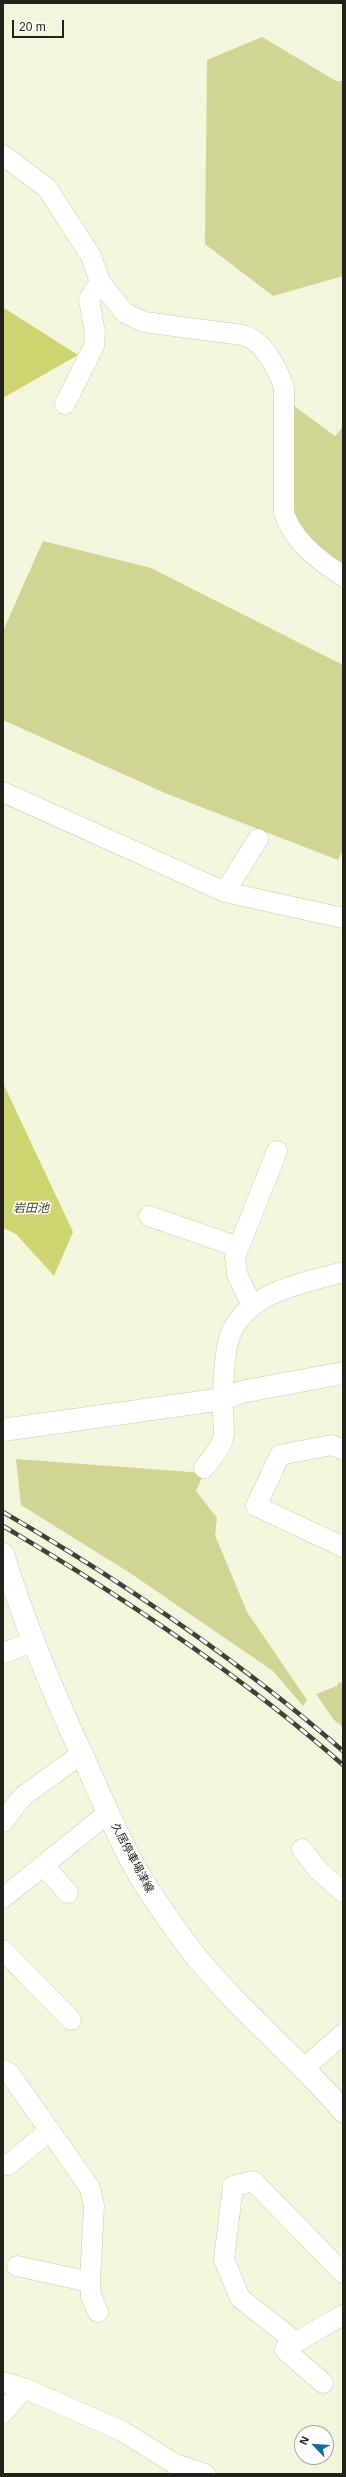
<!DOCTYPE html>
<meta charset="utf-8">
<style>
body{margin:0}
#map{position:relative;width:346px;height:2477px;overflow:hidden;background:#f3f6dc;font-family:Helvetica,sans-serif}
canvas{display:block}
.frame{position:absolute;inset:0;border:4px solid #212219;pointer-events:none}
.north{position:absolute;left:294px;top:2425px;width:40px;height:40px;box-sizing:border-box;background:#fff;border:1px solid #a6a7a3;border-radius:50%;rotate:295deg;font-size:11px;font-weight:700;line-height:16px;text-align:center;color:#212219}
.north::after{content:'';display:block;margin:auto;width:14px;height:18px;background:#126c9b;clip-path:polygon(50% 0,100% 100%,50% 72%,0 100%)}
.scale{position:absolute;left:12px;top:20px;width:52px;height:18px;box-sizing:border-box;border:2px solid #212219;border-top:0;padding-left:5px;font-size:12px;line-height:14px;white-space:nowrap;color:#212219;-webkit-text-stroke:3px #fff;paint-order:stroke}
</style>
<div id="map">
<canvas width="346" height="2477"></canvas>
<div class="frame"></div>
<div class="north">N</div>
<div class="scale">20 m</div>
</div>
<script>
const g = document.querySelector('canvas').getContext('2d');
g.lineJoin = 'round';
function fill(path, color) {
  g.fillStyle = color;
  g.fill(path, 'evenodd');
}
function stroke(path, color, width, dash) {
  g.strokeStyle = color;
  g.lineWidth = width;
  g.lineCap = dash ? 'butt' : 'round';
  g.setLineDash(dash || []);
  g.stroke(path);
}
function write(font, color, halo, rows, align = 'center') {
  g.font = font + ' Helvetica,"Noto Sans JP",sans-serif';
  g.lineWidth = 3.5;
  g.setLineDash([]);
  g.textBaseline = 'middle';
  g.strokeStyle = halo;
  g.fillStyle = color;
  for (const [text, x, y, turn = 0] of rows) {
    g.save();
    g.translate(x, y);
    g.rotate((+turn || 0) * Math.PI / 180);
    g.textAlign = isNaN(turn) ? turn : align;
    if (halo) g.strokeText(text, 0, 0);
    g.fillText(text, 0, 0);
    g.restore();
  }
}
fill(new Path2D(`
 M262,37L336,81H343V276L273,296L205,244L207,60Z
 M293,405L335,436L343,427V565L300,530L291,504Z
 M43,541L151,568L343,665V850L338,860L165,793L3,720V631Z
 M16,1459L204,1473L196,1491L217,1518L215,1535L247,1612L307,1700L303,1706L273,1671L130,1573L21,1505Z
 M339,1682L343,1684V1727L334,1720L316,1694L337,1686Z`), '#d0d593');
fill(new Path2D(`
 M3,301L4,308L78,355L3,398Z
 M3,1083L73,1232L54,1276L16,1234L3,1228Z`), '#ced46f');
const street = new Path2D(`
 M3,155L47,188L91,256L100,282L125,313L144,322L242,335C263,339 278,369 284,388V513C293,541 319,561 343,576
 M65,404L94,346L95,333L89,299L100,282
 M3,792L225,892L343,918
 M225,892L258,839
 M149,1216L238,1247
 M252,1306L237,1274L235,1257L277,1151
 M343,1450L332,1445L280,1455L256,1506L343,1547
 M204,1468C234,1431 221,1439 223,1398C223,1384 225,1350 229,1338C246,1291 301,1284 343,1272
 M3,1653L33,1642
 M3,1822L22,1797L81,1754
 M302,1849L317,1869L343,1892
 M44,1866L68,1893
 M3,1898L108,1813
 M3,1950L71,2020
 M303,2069L343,2034
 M3,2070L10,2074L90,2188L94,2206L90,2282L17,2266
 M3,2164L8,2165L50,2130
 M343,2273L253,2181L233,2186L224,2259L226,2264L240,2298L296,2342L343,2315
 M90,2282L91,2296L98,2312
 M291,2338L285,2350L323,2383
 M3,2382L24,2388L122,2431L175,2464L205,2474
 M3,2413L24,2388`);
const secondary = new Path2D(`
 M3,1430L223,1399L241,1392L343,1373
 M3,1554C25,1625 53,1693 85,1761C100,1795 115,1830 133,1864C149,1893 170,1922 190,1949C236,2008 295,2054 343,2111`);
stroke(street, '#c9cbb2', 21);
stroke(secondary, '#c9cbb2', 23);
stroke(street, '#fff', 20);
stroke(secondary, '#fff', 22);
const rail = new Path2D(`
 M3,1512C123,1582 238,1659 343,1751
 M3,1526C118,1594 243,1676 343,1765`);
stroke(rail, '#414237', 4.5);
stroke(rail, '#fff', 3, [9]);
write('11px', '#212219', '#fff', [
 ["久居停車場津線",132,1858,62]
]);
write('italic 12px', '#3f4217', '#fff', [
 ["岩田池",31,1209]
]);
</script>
